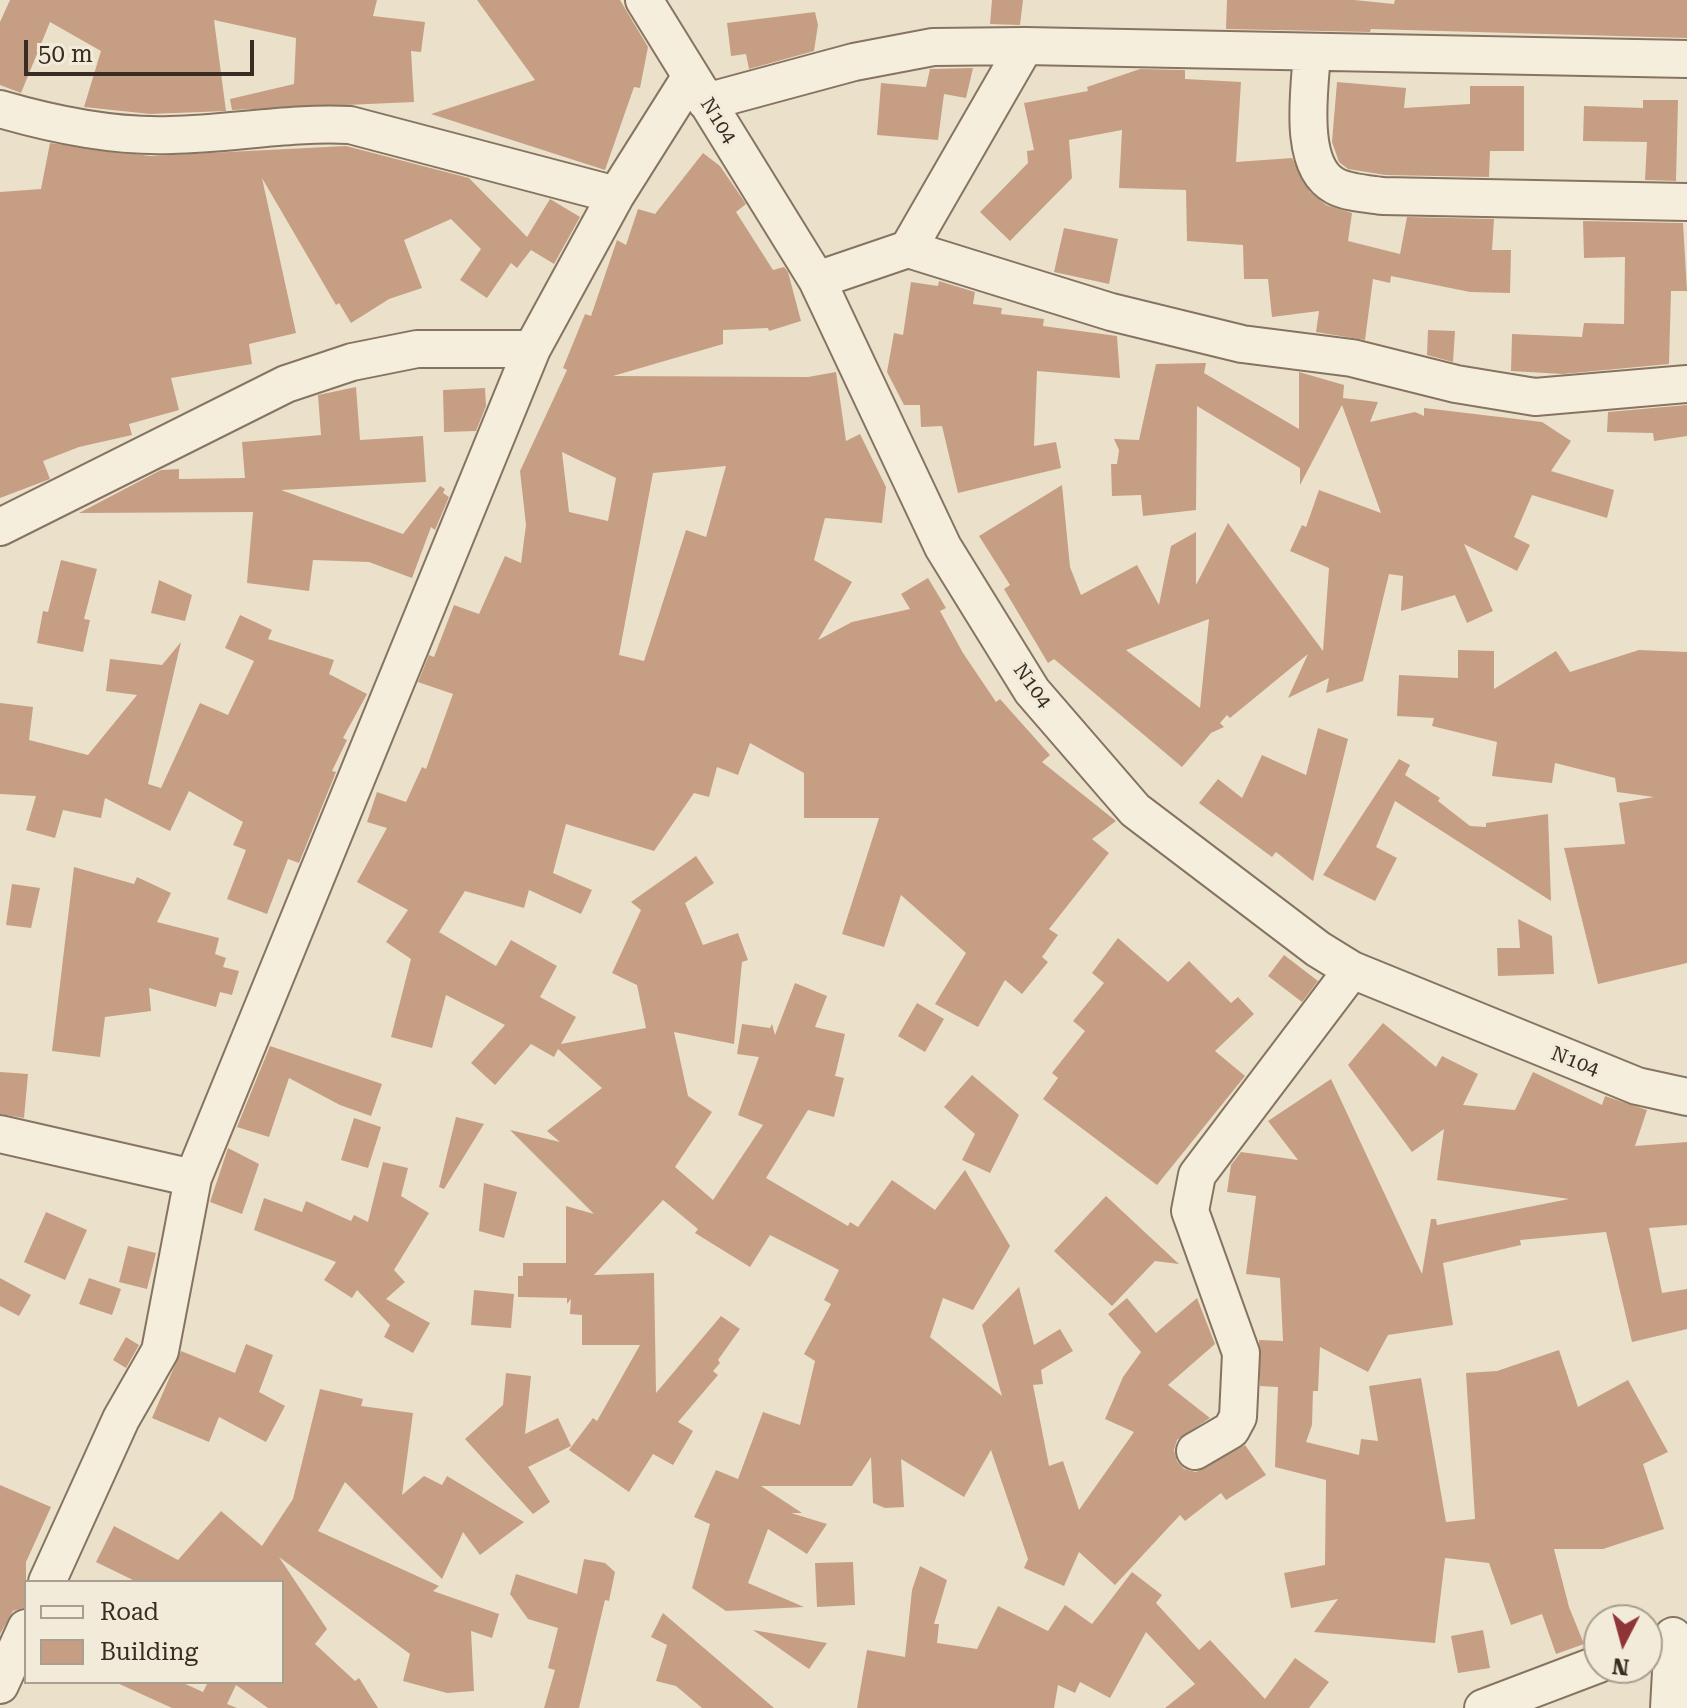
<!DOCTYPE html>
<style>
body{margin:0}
#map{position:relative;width:1687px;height:1708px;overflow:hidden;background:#ebe1ca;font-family:"Roboto Serif",serif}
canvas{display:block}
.legend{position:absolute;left:24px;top:1580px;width:260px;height:104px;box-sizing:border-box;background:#f3ebd9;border:2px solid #a89f90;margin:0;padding:10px 14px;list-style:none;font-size:24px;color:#382d22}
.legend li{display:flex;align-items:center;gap:16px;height:40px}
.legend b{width:40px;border:2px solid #a89f90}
.north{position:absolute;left:1583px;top:1604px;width:80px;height:80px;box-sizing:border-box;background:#f3ebd9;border:2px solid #a89f90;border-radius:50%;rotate:186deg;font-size:22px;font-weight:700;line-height:32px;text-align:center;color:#382d22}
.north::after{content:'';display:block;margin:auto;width:28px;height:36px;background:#903537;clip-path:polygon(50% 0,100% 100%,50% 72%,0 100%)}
.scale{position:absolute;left:24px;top:40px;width:230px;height:36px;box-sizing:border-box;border:4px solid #382d22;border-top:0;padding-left:10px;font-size:24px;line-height:28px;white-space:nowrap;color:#382d22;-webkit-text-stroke:6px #f3ebd9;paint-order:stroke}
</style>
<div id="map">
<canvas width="1687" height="1708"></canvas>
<ul class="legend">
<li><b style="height:10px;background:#f6eedd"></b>Road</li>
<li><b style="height:22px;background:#c69e84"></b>Building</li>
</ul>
<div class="north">N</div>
<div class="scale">50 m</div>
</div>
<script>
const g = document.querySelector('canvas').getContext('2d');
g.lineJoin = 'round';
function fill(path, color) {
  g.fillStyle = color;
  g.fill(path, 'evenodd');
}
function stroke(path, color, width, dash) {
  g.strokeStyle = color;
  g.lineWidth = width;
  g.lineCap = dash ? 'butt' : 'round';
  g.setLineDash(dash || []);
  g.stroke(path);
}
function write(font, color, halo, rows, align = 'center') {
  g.font = font + ' "Roboto Serif",serif';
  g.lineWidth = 6;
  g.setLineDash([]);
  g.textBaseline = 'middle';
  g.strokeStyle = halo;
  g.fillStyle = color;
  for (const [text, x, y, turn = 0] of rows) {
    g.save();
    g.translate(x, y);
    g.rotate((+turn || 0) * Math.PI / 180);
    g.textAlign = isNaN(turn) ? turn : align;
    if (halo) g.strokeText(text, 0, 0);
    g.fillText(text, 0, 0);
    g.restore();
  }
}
fill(new Path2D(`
 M10,0H377L373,16L425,22L421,52L411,51L414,102L232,110L230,99L294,84L296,38L214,20L226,111L150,114L84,107L101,51L50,22L21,93L0,85V22Z
 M477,0H620L648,47L640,88L634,87L605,170L431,114L535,80Z
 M992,0H1023L1020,25L990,24Z
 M1227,0H1354L1394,4L1395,0H1687V38L1371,29L1370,32L1226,29Z
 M815,12L818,25L814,51L749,69L746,54L731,56L727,23Z
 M973,68L966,98L944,94L938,140L877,135L881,83L926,87L930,69Z
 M1140,69L1185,70V79L1241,82L1236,162L1292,158L1310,192L1326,205L1352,213L1348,241L1400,254L1407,217L1494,219L1492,250H1511L1510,293L1470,292L1391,276L1390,283L1373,279L1365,340L1316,332L1319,311L1272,317L1268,279H1244L1243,245L1187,241L1186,190L1119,188L1122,130L1069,140L1072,178L1010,241L980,212L1028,163L1027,151L1034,150L1024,103L1088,91L1087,87Z
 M1337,82L1406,88L1404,108L1470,104V86H1524V151H1490L1489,177L1385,175L1348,169L1339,162L1332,142Z
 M1643,100H1678L1676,181L1645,180L1647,142L1583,141L1584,106L1643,108Z
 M50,143L150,156L346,146L469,178L527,237L550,199L580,217L554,264L531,250L517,268L511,263L487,298L460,280L481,249L451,219L404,240L422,288L389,299L351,323L339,303L336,305L262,178L296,333L249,344L252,364L171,378L179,410L129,424L132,435L79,447L43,461L50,479L0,498V192L41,189Z
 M703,153L720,166L746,204L736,212L773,270L784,267L788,272L801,321L769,331L768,328L723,330V344L613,376L808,377L836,372L846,441L860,434L886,487L882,523L825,518L814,560L852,582L818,640L852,622L910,609L901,594L928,578L946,608L940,611L963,653L996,702L1000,699L1050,755L1042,762L1116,821L1092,839L1109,853L1049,929L1058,935L1042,957L1048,962L1022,994L1005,980L978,1027L935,1004L966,953L901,895L884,947L842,934L879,818H804V773L750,743L738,775L717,767L709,797L694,793L654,851L566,824L553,873L592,890L581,914L529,890L524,908L465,891L439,932L496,966L511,940L557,966L540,997L576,1017L561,1044L646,1028L637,985L612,973L641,910L631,902L696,856L714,883L685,903L703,945L738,933L748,960L742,962L734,1044L674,1032L688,1096L712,1112L675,1167L713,1200L763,1125L738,1115L759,1057L737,1054L742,1024L770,1028L772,1024L775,1035L795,983L827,996L815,1027L845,1034L835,1076L844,1078L834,1117L808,1110L766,1178L848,1226L850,1222L858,1227L892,1180L935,1210L965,1170L1010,1246L973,1310L943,1298L930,1337L1002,1396L982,1325L1019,1287L1034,1345L1060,1329L1073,1351L1041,1370L1043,1384L1033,1385L1049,1466L1063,1461L1079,1510L1134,1432L1105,1419L1123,1377L1141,1352L1108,1314L1127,1298L1156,1333L1197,1298L1215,1344L1168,1385L1210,1418L1177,1440L1174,1450L1177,1461L1184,1469L1196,1472L1245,1445L1266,1475L1226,1500L1221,1493L1185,1521L1180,1515L1115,1585L1079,1552L1064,1586L1024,1568L1028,1559L991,1450L964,1497L901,1459L904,1507L885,1508L873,1503L871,1457L852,1486H761L802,1513H791L827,1524L807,1554L768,1529L748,1583L804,1607L726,1611L692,1588L710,1524L694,1517L716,1470L738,1479L763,1412L800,1425L815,1361L804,1354L831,1304L824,1300L839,1270L770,1235L750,1267L695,1233L698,1229L663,1200L653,1211L594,1275L654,1273L656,1393L721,1316L740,1329L718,1360L720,1363L713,1371L718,1375L678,1422L693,1431L673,1465L653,1454L629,1492L569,1450L593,1418L597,1421L640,1345H582V1315L570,1314L571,1299L567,1304V1298L518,1297V1276H523V1263H566V1206L594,1214L510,1130L560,1142L547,1131L602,1088L558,1049L554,1057L531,1044L495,1085L471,1063L505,1025L446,995L432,1048L391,1037L411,959L386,942L408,910L357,882L387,828L367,822L377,792L406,802L422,767L426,769L453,694L418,682L429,655L434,657L454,605L479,614L505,556L521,563L526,525L520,471L567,370L563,368L585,314L591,316L617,240L626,245L638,209L655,214ZM562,452L616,478L608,521L569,512ZM726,466L706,537L686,530L644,661L619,655L653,473Z
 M1583,221L1683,223L1687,291H1671L1669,364L1563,374L1511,371L1512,334L1582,337L1584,323L1624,324L1625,257L1584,258Z
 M1064,228L1118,239L1109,284L1054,272Z
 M939,281L975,292L973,304L1002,308L1001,314L1044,319L1043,326L1117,336L1120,378L1037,371L1034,446L1056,442L1061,468L958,493L942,426L921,427L920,405H904L887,372L894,333L903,335L911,282L938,286Z
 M1428,330L1455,331L1453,362L1427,355Z
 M1206,363L1204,373L1299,429V372L1344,385L1343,398L1378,402L1370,422L1415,412L1424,416V408L1542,422L1571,441L1551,471L1614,490L1607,518L1532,495L1514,537L1530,545L1517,571L1464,544L1493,611L1467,623L1455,595L1401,611L1403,576L1389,574L1363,681L1326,693L1329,678L1288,698L1308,654L1230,718L1227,715L1220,723L1224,727L1211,733L1182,767L1054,659L1048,663L1004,589L1010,585L979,536L1062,485L1070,567L1081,595L1137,565L1159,605L1171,546L1196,532V585L1228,523L1323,651L1329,568L1290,551L1302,525L1306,527L1319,490L1381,513L1342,405L1300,485V468L1197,406L1196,510L1143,516L1141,495L1112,496L1111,464H1117L1119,450L1114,439L1139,440L1156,364ZM1209,619L1200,708L1126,650Z
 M356,387L360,440L423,436L426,482L281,490L403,534L440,486L445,489L443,493L449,497L435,530L431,527L412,578L369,562L313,560L309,591L247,583L253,512L79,513L161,470L179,469V479L245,478L242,442L321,435L318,395Z
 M485,388L486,406L476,431L444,432L443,390Z
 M1687,405V436L1654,441L1653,433L1607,432L1608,412Z
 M61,560L97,569L84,619L90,620L83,652L37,643L43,611L48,612Z
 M159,580L192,595L185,621L151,613Z
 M240,615L272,630L268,639L334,660L329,674L367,694L343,738L347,740L332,771L336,772L299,863L288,859L267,914L227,899L246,850L233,845L243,822L189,791L170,831L105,798L101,818L63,810L55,838L26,830L36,796L0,794V703L33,707L29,740L88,755L137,695L106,691L110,659L162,665L181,642L148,784L161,788L200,703L228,715L254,661L225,648Z
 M1458,650L1494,651V689L1556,651L1570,672L1639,650L1687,652V963L1598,984L1564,848L1625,844L1619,803L1654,797L1617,792L1615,778L1555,763L1552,783L1492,776L1497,742L1432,726L1434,718L1397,716L1399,675L1458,678Z
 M1318,728L1348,739L1313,881L1276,852L1272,857L1199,803L1218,779L1242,798L1262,755L1306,775Z
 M1399,759L1410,765L1405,775L1440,798L1438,801L1470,826L1486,827V823L1548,814L1551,901L1395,801L1376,847L1397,858L1375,901L1323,875Z
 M74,867L134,884L137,877L171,893L157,922L219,938L215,954L226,958L223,967L239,971L232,995L220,992L216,1007L149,988L151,1011L105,1017L100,1057L52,1051Z
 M12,884L40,888L31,928L6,925Z
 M1518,919L1552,936L1554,974L1498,976L1497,948H1520Z
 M1118,938L1168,982L1189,961L1231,1003L1238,997L1254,1014L1215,1051L1245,1076L1157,1185L1043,1099L1058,1078L1052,1073L1085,1031L1073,1021L1104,983L1092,973Z
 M1284,955L1318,981L1302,1002L1268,976Z
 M917,1003L944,1019L925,1052L898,1036Z
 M1383,1023L1436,1067L1442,1056L1478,1074L1463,1105L1515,1110L1533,1072L1602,1105L1605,1096L1647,1110L1635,1146L1687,1142V1225L1649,1228L1662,1293L1687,1289V1329L1632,1342L1606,1232L1520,1240L1521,1245L1443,1263L1453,1325L1388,1335L1368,1372L1320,1347L1318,1391H1313L1312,1425L1306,1442L1359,1455L1361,1439L1378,1441L1369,1386L1421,1378L1446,1522L1475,1519L1466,1373L1497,1371L1559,1350L1578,1407L1628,1380L1668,1452L1643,1464L1664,1529L1603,1549H1554L1569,1607L1584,1644L1556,1654L1542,1614L1511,1625L1489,1563L1445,1558L1435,1643L1314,1632L1338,1599L1291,1608L1284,1573L1325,1565L1326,1480L1275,1467L1278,1387L1260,1386L1259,1340L1283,1341L1280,1278L1246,1274L1256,1196L1227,1192L1231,1165L1241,1152L1298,1160L1268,1121L1331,1079L1422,1274L1431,1219H1436L1437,1225L1569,1199L1437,1180L1444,1129L1412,1152L1348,1065Z
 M270,1046L382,1084L371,1116L340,1105L289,1078L269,1137L237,1127Z
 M0,1072L28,1074L24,1118L0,1114Z
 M972,1075L1019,1115L990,1173L962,1160L975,1134L944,1107Z
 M456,1117L484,1124L444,1189L439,1187Z
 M354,1118L381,1127L368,1168L341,1160Z
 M228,1148L259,1164L242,1214L210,1202Z
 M383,1162L408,1168L401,1196L429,1213L394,1270L405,1282L386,1299L430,1323L413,1353L384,1337L390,1325L357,1290L352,1298L324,1280L336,1262L254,1230L264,1198L302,1212L306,1201L351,1221L354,1215L368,1222Z
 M484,1183L517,1192L504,1238L479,1231Z
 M1106,1196L1179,1264L1155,1261L1112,1306L1054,1251Z
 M46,1212L87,1230L65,1280L24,1262Z
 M128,1246L156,1253L147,1289L119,1282Z
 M0,1278L31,1295L19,1316L0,1306Z
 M89,1278L121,1289L112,1315L79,1304Z
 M474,1290L514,1294L511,1328L471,1325Z
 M126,1337L139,1345L126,1368L113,1360Z
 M246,1344L273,1355L259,1392L285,1406L266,1442L219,1417L209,1442L152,1418L181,1351L235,1373Z
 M506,1373L531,1376L525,1434L558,1418L571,1446L528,1467L550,1502L533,1514L465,1439L503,1405Z
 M320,1389L363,1399L361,1406L413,1413L402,1495L424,1476L442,1485L447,1476L524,1522L480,1555L463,1532L442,1579L345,1482L318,1531L439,1586L433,1591L499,1614L492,1638L471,1631L474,1691L447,1693L403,1681L410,1654L279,1557L327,1629L315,1644L355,1681L359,1678L378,1708H268L236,1685L227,1704L237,1708H172L115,1682H181L203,1692L208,1682H282V1582H137L96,1562L114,1526L178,1560L221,1511L262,1546L293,1499Z
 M0,1485L51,1507L26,1562V1607L13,1611L0,1634Z
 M584,1559L605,1563L615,1572L609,1601L605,1600L579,1708H544L555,1670L548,1668L558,1628L528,1619L510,1594L516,1574L577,1594Z
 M853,1562L855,1605L817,1607L815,1563Z
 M920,1566L947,1580L934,1624H939L937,1643L977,1649L998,1606L1048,1631L1065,1605L1092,1624L1132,1572L1162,1595L1156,1603L1199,1650L1210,1640L1265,1699L1295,1658L1329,1682L1309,1708H1165L1195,1684L1146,1632L1110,1698L1080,1682L1075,1693L1058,1685L1054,1708H857L867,1650L905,1657L912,1590Z
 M663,1613L718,1660L774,1708H702L676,1686L656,1681L667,1645L651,1637Z
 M753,1630L827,1643L809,1669Z
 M1483,1630L1490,1668L1458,1673L1451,1636Z`), '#c69e84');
const minor = new Path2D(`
 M644,0L817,280L943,547L1032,691L1135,810L1318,949L1352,970L1637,1086L1687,1097
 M1312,52C1310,88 1297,166 1335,186C1348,193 1369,194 1383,196L1687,202
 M706,102L854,62L933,47L1025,46L1687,59
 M0,109C55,125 114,137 171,135C231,134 290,122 350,125L616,195
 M908,249L1025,46
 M817,280L908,249L1111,312L1242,344L1352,358L1456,384L1535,397L1687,384
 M0,527L286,384L352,362L417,349H532
 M0,1134L193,1178L160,1351L121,1419L47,1582
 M193,1178L532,349L616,195L691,76
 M1195,1451L1231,1430L1238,1417L1241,1353L1190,1211L1197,1175L1352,970
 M0,1685L26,1628
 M1483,1708L1599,1664
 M1669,1708L1673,1636`);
stroke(minor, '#867460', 40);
stroke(minor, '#f6eedd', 36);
write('20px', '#382d22', '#f3ebd9', [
 ["N104",718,121,58],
 ["N104",1032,686,54],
 ["N104",1575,1062,21]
]);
</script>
